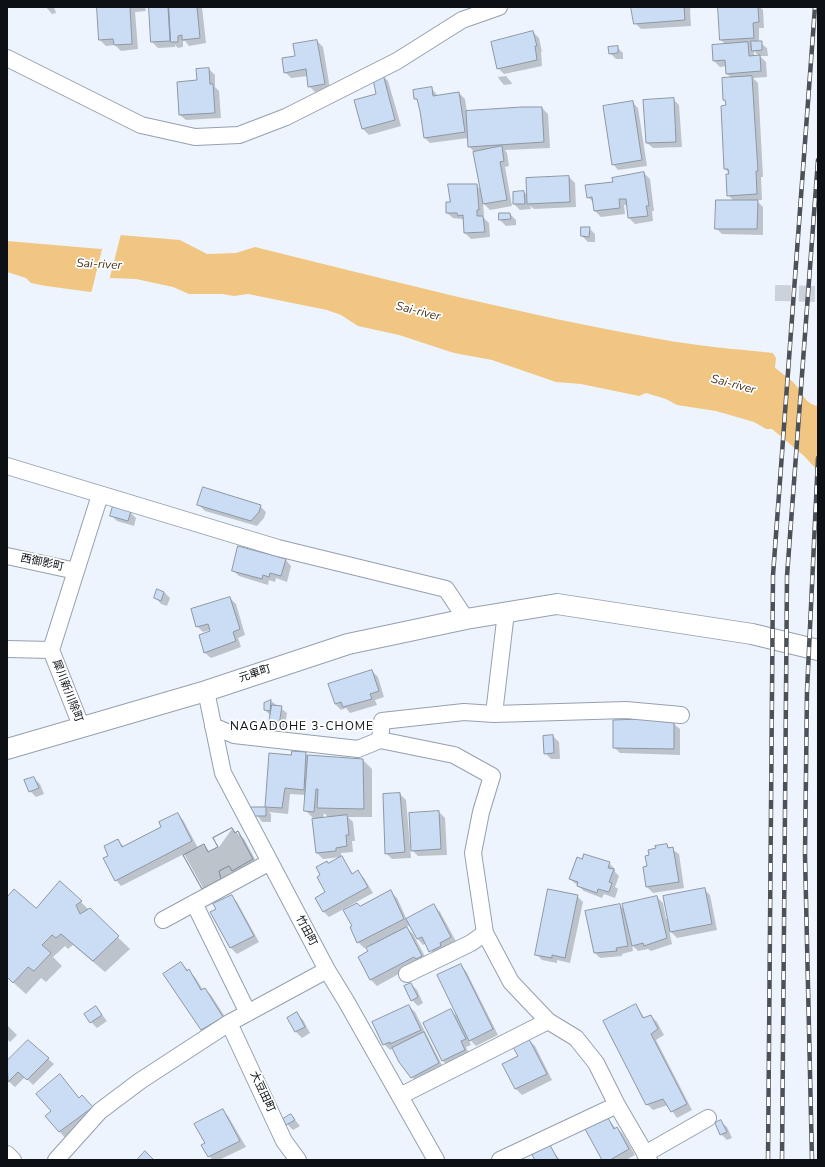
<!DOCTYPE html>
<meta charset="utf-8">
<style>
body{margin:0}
#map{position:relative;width:825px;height:1167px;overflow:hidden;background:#edf4fd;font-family:"Nunito Sans",sans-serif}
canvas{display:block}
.frame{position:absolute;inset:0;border:8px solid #0d1116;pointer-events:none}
</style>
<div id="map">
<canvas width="825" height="1167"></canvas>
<div class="frame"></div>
</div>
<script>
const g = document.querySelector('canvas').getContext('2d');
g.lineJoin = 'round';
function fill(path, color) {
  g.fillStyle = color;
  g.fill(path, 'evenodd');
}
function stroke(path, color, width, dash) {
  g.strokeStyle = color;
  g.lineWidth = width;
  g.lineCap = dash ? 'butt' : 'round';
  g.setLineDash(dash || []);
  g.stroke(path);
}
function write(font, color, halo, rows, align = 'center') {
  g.font = font + ' "Nunito Sans","Noto Sans JP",sans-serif';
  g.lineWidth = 3.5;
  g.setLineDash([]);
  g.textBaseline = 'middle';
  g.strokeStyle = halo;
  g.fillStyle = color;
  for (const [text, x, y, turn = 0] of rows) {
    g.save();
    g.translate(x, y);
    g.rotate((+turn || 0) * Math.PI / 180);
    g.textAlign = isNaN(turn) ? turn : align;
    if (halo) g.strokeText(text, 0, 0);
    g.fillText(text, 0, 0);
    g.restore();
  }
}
fill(new Path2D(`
 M120,235L180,240L207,254L236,253L255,247C389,280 523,315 659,339C697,346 735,349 773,353L776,358L775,368C781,372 787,377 793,382C802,391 804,404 818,406V471L803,455L772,429H766L754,422L716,411L677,405L666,399L646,393L639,396L581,384L556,382L492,360L454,353L399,335L358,326L341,315L327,310L248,294L234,296L222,294H189L173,287L136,279L110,278L91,292L46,286L31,283L26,278L7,272V241L101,249Z`), '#f1c683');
fill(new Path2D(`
 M119,234H121L109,281L91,294L103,245Z`), '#edf4fd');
fill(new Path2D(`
 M46,7H54L56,13L52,14Z
 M98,7H145L146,11L135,12L138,49L121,51L115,45L106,46L100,40Z
 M150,7H202L206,43L189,46L185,41H183V47L178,48L175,45V47L158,48L152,42Z
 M632,7H692L690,9L691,26L641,29L635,23Z
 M719,7H760L763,10L764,28H759V42L767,48L768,56H760L766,62L767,77L753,78L758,83L763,177H761L762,200H756L763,207V235L722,234L716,228L734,201L728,195L731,175L725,169L727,105L724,100L732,78L727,74L726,66L720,67L714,61L726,45L720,39ZM754,51L759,56H754Z
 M533,32L539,38L542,52H541L542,66L504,74L498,68Z
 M317,41L323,47L330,89L315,92L309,86L308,76L291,78L285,72L296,56Z
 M617,47L623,53V59H616L610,53Z
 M209,69L215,75V87L219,91L221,118L186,120L180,115L198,81Z
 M382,75L388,81L401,126L369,135L363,129L355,102L377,94Z
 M506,76L511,82L512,84L504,85L499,79L498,77Z
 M431,88L438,96L459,93L465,99L467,112L542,108L548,114L550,148L505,150L507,153L509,166L505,167L512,206L490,210L483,203L484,216H482L489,223L490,237L471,239L465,233L464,221L462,219L453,218L447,213L451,202L476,185L481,190L474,152L469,146L468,138L430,143L424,137L419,102L415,98Z
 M673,99L679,105L682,147L653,148L647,143Z
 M632,102L638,108L647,166L618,170L613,164Z
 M644,173L650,179L654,211H652L653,221L635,224L629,218L628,205H624L625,214L601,217L595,211L594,203L588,197Z
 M569,177L575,183L576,207L534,209L530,206L531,209L520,210L514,204V192H524L528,196Z
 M510,214L516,220V225L506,226L500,220Z
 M589,228L595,234V242H588L582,236Z
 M199,505L260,506L266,512L264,518L257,526L205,511Z
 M130,512L136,518L134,526L117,521L111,515Z
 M286,560L291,566L287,582L276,578L275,582L269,580L268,585L239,576L233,570Z
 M164,592L170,598L167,606L161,604L156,598Z
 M230,598L236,604L245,635L238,638L241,647L211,658L205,653L210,630L203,632L197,626Z
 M372,671L378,677L384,697L375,700L377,705L350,713L346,708L341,710L335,704Z
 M271,701L287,713L284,730L276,729L270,723L271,716L265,710V703Z
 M662,722L674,724L680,729V755L620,753L614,747Z
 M553,736L559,742L560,759H551L545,753Z
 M305,753L309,757L363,760L372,769V817H348L353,822L355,841H352L353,852L341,853V857L323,859L317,853L314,819L305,810L306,795L290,794L288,814L269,812L271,814V822H262L252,808H268L266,807L292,756ZM324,813L329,818H323Z
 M34,778L40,784L44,794L36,797L30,791Z
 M400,794L406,800L411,858L392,859L386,853Z
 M439,812L445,818L447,855L418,856L412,850Z
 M178,814L183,820L198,848L203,845L210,852L219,847L232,829L244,839L258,865L235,872L225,877L226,885L209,894L203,888L184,854L121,886L116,880L110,856L118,840L124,847L163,827Z
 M667,846L679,854L684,888L653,893L647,887L648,867Z
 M341,857L353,874L358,872L364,878L373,893L329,917L323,911L327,893L321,876L329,864Z
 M609,863L615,869V872L619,876L615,887L618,889L615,898L604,894L602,898L584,891L570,879Z
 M60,882L130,949L105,972L73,945L68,949L65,946L53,957L62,966L46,982L41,978L26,994L7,977V899L36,910Z
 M704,889L710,895L717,930L677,938L669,930L672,944L651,951L648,949L638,951L632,945L633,951L622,954V956L600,958L594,952L619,905L625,910L657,897L663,903L666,919Z
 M391,892L397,898L407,920L434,906L440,912L457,943L436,957L426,943L423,945L417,938L410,925L406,927L413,934L428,962H420L377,986L371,980L359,957L369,952L372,947L371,945L364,948L358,942L353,927L360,907Z
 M231,896L237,902L259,942L237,954L231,948L212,912Z
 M577,896L583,902L570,963L557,960V963L542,960L536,954Z
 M181,963L195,977L203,990L205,989L211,995L229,1023L207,1036L202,1030L164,974Z
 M460,965L466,971L498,1035L476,1046L468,1038L471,1045L466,1047L470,1056L449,1067L443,1061L425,1023L451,1011L459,1018Z
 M411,984L417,990L423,1003L418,1006L412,1000Z
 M636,1005L645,1019L651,1016L657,1022L664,1035L656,1040L692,1110L677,1118L668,1105L653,1110L647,1104Z
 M409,1006L415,1012L444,1069L418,1083L412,1077L394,1048L390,1050L384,1044Z
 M96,1007L107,1021L97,1028L91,1022Z
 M297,1014L303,1020L310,1033L302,1038L296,1032L289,1018Z
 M7,1025L17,1035L10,1042L7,1039Z
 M529,1040L535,1046L552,1080L522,1095L516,1089L503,1064L519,1056Z
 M28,1041L54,1064L33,1085L25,1077L15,1087L7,1080V1063Z
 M65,1081L80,1099L88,1102L98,1113L65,1138L47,1116L52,1111Z
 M222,1110L228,1116L246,1147L219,1160H213L209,1156L207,1143Z
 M291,1115L300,1126L293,1130L287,1124Z
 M607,1117L616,1129L617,1128L623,1134L635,1155L626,1160H603Z
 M721,1122L727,1127L732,1138L727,1140L721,1134Z
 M550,1147L560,1160H536Z`), '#0003');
const building = new Path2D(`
 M97,7H130L132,44L114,45L113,39L99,40Z
 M149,7H168L170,41L151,42Z
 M169,7H197L200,38L182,40V35L178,36V42H171Z
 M631,7H684L685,20L634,24Z
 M718,7H758L759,22L753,23L754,38L720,40Z
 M533,31L537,46H535L537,60L497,69L491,42Z
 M317,40L325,84L308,87L306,69L284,73L282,58L295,56L293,44Z
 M751,41H762V50L752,51Z
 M748,42L749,56L760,55L761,71L726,74L725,60L713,61L712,45Z
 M618,46V53L609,54L608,47Z
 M209,68L210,84H213L215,113L179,115L177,82L197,80L196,69Z
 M383,74L395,120L362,129L354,100L376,94L373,79Z
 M752,76L758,171H756L757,194L727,196L726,174H729L728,169H724L721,106L726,105L725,100H723L722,78Z
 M432,87L433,96L459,92L465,132L424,138L420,111L417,99H414L413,90Z
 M674,98L676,142L646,143L643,100Z
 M633,101L642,160L612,165L603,106Z
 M522,107H542L544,142L468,147L466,111Z
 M502,146L504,161L500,162L507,200L483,204L473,152Z
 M644,172L649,206H646L648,216L628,218L626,199H619L620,208L594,211L592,197L587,198L585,185L613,182L612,178Z
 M569,176L570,202L527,204L526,178Z
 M448,184H477L479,210H477V216H483L485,232L464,233L463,215L458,216L457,213H446V202H450Z
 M524,191L525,204H513V192Z
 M716,200H758L757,229H715Z
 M499,213H510L511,219L499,220Z
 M581,227H590L589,237L581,236Z
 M203,487L261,505L259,512L251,521L197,505Z
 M113,506L131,511L128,521L110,516Z
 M238,546L286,559L281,576L270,573L269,577L263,575L262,579L232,571Z
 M157,589L164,592L161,601L154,598Z
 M230,597L240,629L233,632L236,641L204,653L199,635L210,631L208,624L196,627L191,609Z
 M372,670L379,691L370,694L372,699L343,707L341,702L335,704L328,684Z
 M271,700L270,711L264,710V703Z
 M272,705L282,706L279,725L269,723Z
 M641,718L674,723V749L613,748V720L641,719Z
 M553,735L554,753L544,754L543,736Z
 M292,751L306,752L304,790L285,788L282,808L265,807L269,753L291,755Z
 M308,755L363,759L364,809L317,808L318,789H316L314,812L304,811Z
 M34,777L39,788L29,792L24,780Z
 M400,793L405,852L385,854L383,794Z
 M250,807H266V816H255Z
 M439,811L441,849L411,851L409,813Z
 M178,813L192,841L115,881L103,858L108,856L104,846L118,839L122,847L161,827L159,822Z
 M347,815L349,835H346L347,846L336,848V851L316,853L312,819Z
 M232,828L235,833L238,831L253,859L232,871L229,866L219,871L221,879L202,889L183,855L204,844L208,852L218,847L213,838Z
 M232,828L235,833L238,831L253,859L232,871L229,866L219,871L221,879L202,889L183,855L204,844L208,852L218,847L213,838Z
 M667,844L668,848L673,847L679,882L646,887L643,867L647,866L645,856L649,855L648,850L656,848L655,846Z
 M584,854L610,862L608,868L614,869L609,882L612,883L609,892L598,889L597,893L577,886L578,882L569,879L577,857L582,859Z
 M342,856L352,874L358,870L368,887L323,912L315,898L325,892L317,877L320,875L316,867L327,861L328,863Z
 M60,881L82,901L76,905L80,914L90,908L119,936L93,961L61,934L56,938L52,935L42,945L51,953L34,971L28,967L13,983L7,977V897L14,889L36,908Z
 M705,888L712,924L670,932L663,896Z
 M548,889L578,895L565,958L552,955V958L535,955Z
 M391,890L404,919L357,943L350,927L352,926L343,910L357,903L360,906Z
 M232,895L254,936L230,948L210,912L216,909L213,904Z
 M657,896L667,938L644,946L643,943L632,946L622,904Z
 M434,904L451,937L440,943L441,946L429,952L422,937L417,939L406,919Z
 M620,904L628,946L616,948L617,951L594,953L585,911Z
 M407,927L422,956L416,959L414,957L370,980L358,957L368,951L366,948Z
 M181,962L187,971L189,969L201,990L205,988L223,1017L201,1030L163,974Z
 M461,964L493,1029L469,1041L437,975Z
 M411,983L418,997L411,1001L404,986Z
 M636,1004L643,1018L651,1015L658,1029L651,1034L687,1104L671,1112L663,1099L646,1105L603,1021Z
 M409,1005L421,1030L390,1044V1042L383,1045L372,1022Z
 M96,1006L102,1015L90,1023L84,1014Z
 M451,1009L466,1039L461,1041L465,1050L442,1061L423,1023Z
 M297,1012L305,1027L295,1032L287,1018Z
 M424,1032L439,1063L411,1078L399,1062L392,1048Z
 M529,1039L547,1074L515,1089L502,1064L518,1056L513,1047Z
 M28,1040L49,1058L27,1080L18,1072L8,1082L7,1061Z
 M60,1074L79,1098L82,1095L93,1107L59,1132L45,1116L51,1111L36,1094Z
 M223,1109L240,1141L208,1157L201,1145L205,1143L194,1124Z
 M291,1114L295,1120L286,1125L283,1119Z
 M607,1116L614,1129L617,1127L629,1149L610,1160H602L585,1129Z
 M721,1120L727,1132L720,1135L715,1123Z
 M550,1145L558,1160H535L532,1155Z
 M145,1151L154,1160H137Z`);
fill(building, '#caddf5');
stroke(building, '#8c97a5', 1);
stroke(new Path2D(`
 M775,293L818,294`), '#cbd2da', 16, [16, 8]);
const minor = new Path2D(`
 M7,58L141,125L195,137L239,135L286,117L397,61L462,20L499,7
 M7,466L278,548L446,589L466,619
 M7,556L76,571
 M7,649L51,650L82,728
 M51,650L100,495
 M206,691L223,773L327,970L346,1001L436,1160
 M494,714L506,612
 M213,726L234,735L358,749L380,740L382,721L464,712L494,714L626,710L681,715
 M380,740L454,755L492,776L481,812L473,853L485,933L511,982L548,1021L576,1038L596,1063L617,1105L649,1160
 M194,903L248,1013
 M163,920L270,862
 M407,974L471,943L485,933
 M229,1023L284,1141L298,1160
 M400,1096L548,1021
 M7,1154L13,1160
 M645,1154L708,1118
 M56,1160L100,1111L140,1081L229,1023L327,970
 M500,1160L617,1105`);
const tertiary = new Path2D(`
 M7,749L206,691L348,644L466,619L557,604L752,634L818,650`);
stroke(minor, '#95a0ae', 18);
stroke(tertiary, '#95a0ae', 22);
stroke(minor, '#fff', 16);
stroke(tertiary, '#fff', 20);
const rail = new Path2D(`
 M768,1160L773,575L815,7
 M782,1160L787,576L818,160
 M812,1160L805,855L807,691L818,458`);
stroke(rail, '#4c5157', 4.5);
stroke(rail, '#fff', 3, [9]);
write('11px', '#0d1116', '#fff', [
 ["西御影町",42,563,12],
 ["元車町",255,674,-18],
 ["犀川新川除町",67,691,69],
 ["竹田町",306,931,62],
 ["大豆田町",262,1092,65]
]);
write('italic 12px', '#473518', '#fff', [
 ["Sai-river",99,265,3],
 ["Sai-river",418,312,14],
 ["Sai-river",733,385,15]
]);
g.letterSpacing = '1px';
write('12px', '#0d1116', '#fff', [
 ["NAGADOHE 3-CHOME",302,727]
]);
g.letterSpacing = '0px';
</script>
